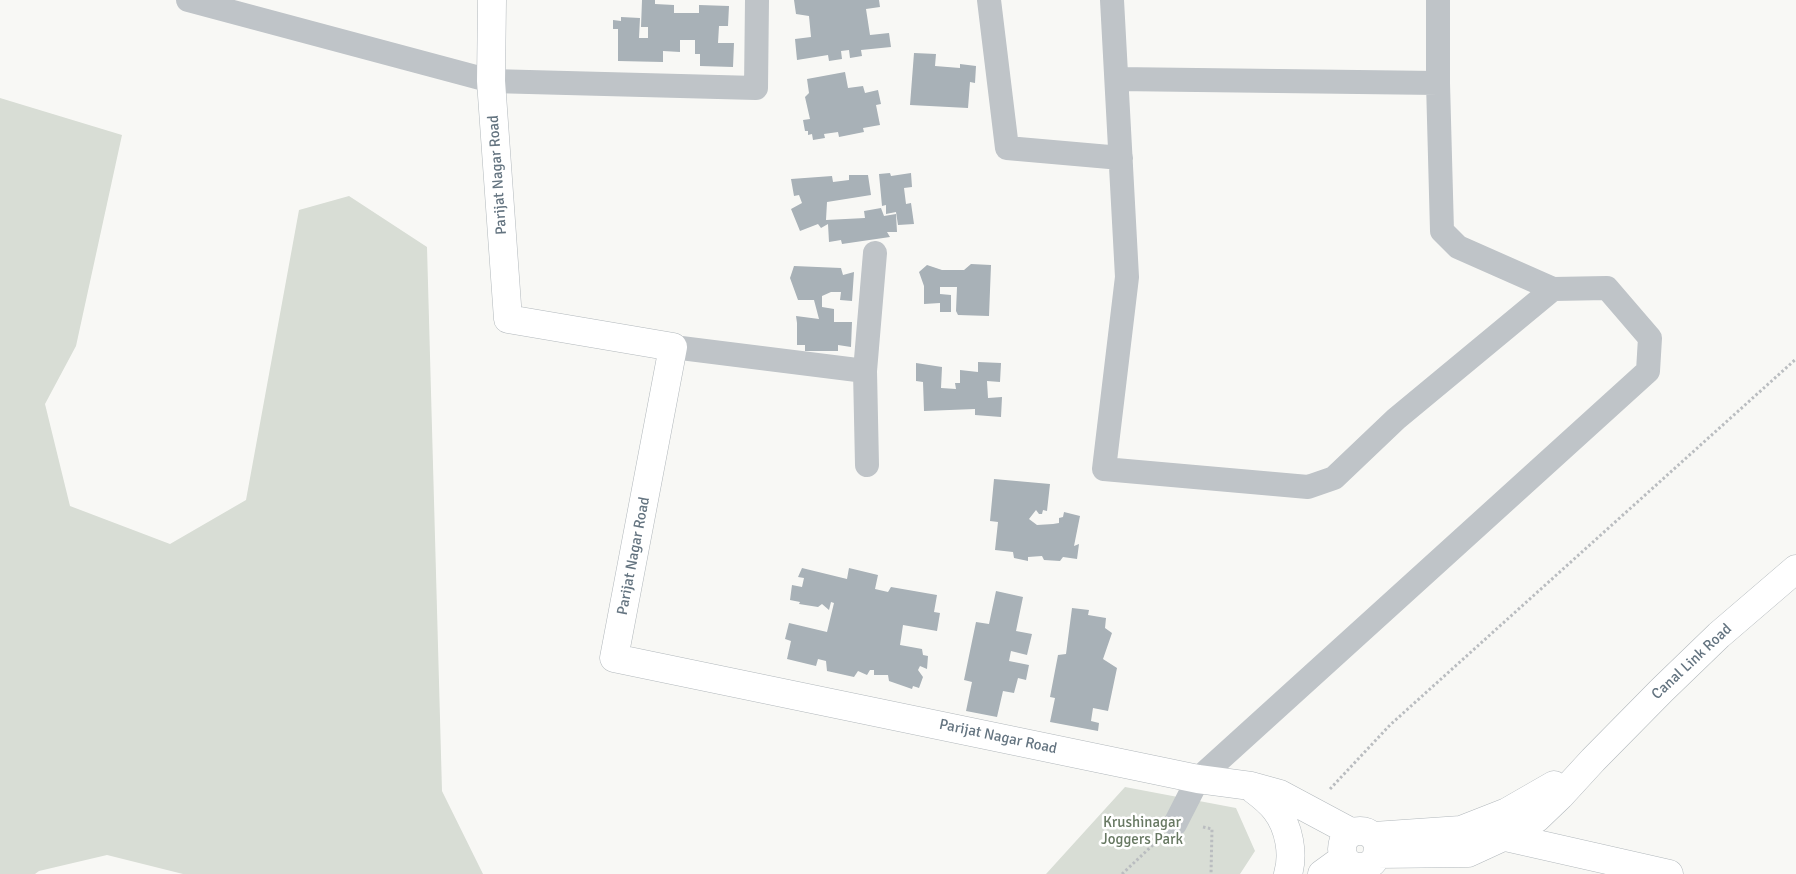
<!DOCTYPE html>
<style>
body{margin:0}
canvas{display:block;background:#f8f8f5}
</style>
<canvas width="1796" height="874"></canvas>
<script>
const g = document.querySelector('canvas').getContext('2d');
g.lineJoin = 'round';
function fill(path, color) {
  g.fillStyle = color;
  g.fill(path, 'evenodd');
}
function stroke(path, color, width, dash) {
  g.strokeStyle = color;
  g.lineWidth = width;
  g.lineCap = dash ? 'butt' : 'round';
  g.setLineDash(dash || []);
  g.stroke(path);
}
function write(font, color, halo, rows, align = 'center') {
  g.font = font + ' Signika,sans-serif';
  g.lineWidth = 5;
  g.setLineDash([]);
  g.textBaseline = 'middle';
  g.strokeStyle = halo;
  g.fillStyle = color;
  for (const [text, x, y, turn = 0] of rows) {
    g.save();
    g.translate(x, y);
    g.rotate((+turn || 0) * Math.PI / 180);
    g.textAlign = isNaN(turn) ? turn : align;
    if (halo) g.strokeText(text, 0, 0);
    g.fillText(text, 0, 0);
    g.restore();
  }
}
fill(new Path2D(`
 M0,98L122,135L76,346L45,404L70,506L170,544L246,500L299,210L349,196L427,247L442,791L483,874H183L107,855L39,871L35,874H0Z
 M1125,787L1236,808L1255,851L1240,874H1046Z`), '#d8ddd5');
fill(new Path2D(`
 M642,0H655V4L674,5V13H699V5L729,6L728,26H719L718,43H734L733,67L700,66V54H695V40H680V52L663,51V62L618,61V29H613V20L621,21V17L640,18L639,38H648V27H641Z
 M794,0H879L880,7L866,9L870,35L889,33L891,47L861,50L862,56L850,58L849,50L841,51L842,59L829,61L828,55L797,60L795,39L811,37L809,16L796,14Z
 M914,53L936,54L935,66L960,68V64L976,66L975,83L970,82L968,108L910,105Z
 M845,72L848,88L863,86L865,93L878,90L881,104L876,105L880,125L863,128L864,132L839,137L838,132L824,134L825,138L813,140L812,134L808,135V131H805L803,120L810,119L805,97L809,93L807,79Z
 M890,173L891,176L911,173L912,187L904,188L906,204L911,203L914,224L898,225L896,212L886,214V205L882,206L879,174Z
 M849,175H868L871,195L827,202L826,220L865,218L864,211L881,208L884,216L896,214L897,232H887L890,237L842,244L841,240L829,242L828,224L821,228L818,224L800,231L791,209L802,203L799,195L794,196L791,179L832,176L833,182L849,180Z
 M971,264L991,265L989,316L958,315L956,311L957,287H940V294L951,295V312H940V303L924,304V286L919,272L927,265L942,270H964Z
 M794,266L841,268L843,275L854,272L852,301L840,300L841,292H831L822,296V307L834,309V322H852L851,347L838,345V351H805V345H797V323L796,316L819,319L814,300H798L790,278Z
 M978,362L1001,363L1000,382L987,381L988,398L1002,397L1001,417L975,415V409L924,411L923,382L916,381V363L942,367L941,388L956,389L955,383H960V370L978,372Z
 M994,479L1050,484L1047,511L1043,510L1042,514H1039L1036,510L1029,519L1037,525L1053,524L1059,523V518L1063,517L1064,512L1080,516L1074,546L1079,544L1077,559L1063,557L1060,561L1044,560L1042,556L1028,557V561L1014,558L1013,552L995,550L998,522L990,521Z
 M802,568L847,579L849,568L878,575L875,589L888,592L891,587L937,595L934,612L940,613L937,631L903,625L900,645L922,649L923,655L928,656L927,669L920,666L918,670L923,677L919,688L913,686L912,689L889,681L888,675H874V670H870L867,675L858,671L854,677L827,671L826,661L818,659L816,666L787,659L791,641L785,639L789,623L827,632L834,603L831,602L829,610L822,604L818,607L799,604L800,602L790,600L792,585L802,587L804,578L798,577Z
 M996,591L1023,597L1016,631L1032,634L1027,655L1011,651L1009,661L1029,665L1026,680L1018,678L1014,693L1003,691L997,717L966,711L972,682L964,680L976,622L989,624Z
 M1072,608L1089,610L1088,615L1106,618L1105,628L1112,633L1103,659L1117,668L1108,711L1093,708L1091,721L1099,723L1098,731L1050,722L1055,698L1050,697L1058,655L1066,654Z`), '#a8b1b7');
const secondary = new Path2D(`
 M492,0L491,81L508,319L673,347L614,658L1198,779L1251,786L1280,794L1351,832
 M1253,789C1261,795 1270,802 1276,810C1289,827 1294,854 1288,874
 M1342 849a18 18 0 1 1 36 0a18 18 0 1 1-36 0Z
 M1497,835L1669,874
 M1374,836L1461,830L1507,812L1554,785
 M1377,854L1468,853L1505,836L1537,818L1560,796L1593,760L1662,690L1719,635L1796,569
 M1322,874L1344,858`);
stroke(secondary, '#b2b8bc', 29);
stroke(new Path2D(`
 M1330,789L1390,725L1796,359
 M1203,827L1212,829L1211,874
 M1122,874L1156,842`), '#babdc0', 3, [2.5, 2.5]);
stroke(new Path2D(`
 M188,0L491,81L756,88L757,0
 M989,0L1007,148L1121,158
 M1112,0L1127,277L1104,469L1308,487L1334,478L1396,419L1553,289L1607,288L1650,338L1648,371L1198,779L1175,824
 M1438,0V83L1442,231L1458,247L1553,289
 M1117,79L1438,83
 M673,347L865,371L875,253
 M865,371L867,465`), '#bfc4c8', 24);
stroke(secondary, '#fff', 28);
write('15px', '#647480', '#fff', [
 ["Parijat Nagar Road",498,175,-94],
 ["Parijat Nagar Road",634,556,-79],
 ["Canal Link Road",1692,662,-43],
 ["Parijat Nagar Road",998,737,12]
]);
write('15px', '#677862', '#fff', [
 ["Krushinagar",1142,823],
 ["Joggers Park",1142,840]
]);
</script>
